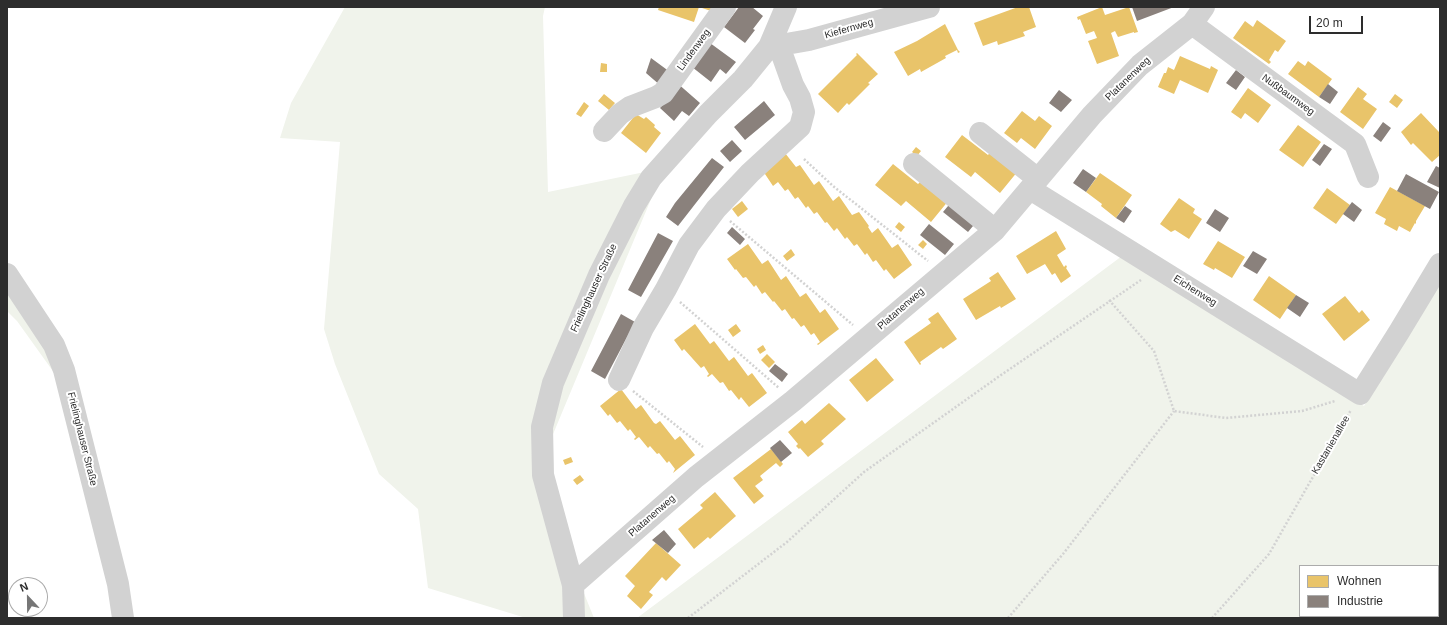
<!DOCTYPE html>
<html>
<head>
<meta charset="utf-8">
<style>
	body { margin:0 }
	#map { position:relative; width:1447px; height:625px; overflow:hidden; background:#fff; font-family:Helvetica,sans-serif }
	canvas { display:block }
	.frame { position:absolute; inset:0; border:8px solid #2d2d2d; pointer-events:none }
	.legend { position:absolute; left:1299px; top:565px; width:140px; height:52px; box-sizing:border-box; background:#fff; border:1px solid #ababab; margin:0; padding:5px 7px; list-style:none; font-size:12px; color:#2d2d2d }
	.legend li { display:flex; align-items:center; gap:8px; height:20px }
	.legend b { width:20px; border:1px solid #ababab }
	.north { position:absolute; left:8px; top:577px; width:40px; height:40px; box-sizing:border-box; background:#fff; border:1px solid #ababab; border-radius:50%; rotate:338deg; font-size:11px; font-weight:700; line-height:16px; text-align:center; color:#2d2d2d }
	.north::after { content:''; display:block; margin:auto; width:14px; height:18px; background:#767676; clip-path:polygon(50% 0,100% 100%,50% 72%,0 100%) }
	.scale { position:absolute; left:1309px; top:16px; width:54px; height:18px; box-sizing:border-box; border:2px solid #2d2d2d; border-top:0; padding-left:5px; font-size:12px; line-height:14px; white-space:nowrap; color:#2d2d2d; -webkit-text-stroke:3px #fff; paint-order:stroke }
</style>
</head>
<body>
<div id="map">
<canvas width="1447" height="625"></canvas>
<div class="frame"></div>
<ul class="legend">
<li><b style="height:11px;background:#e9c46a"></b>Wohnen</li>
<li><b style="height:11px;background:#8a817c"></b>Industrie</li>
</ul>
<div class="north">N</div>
<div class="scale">20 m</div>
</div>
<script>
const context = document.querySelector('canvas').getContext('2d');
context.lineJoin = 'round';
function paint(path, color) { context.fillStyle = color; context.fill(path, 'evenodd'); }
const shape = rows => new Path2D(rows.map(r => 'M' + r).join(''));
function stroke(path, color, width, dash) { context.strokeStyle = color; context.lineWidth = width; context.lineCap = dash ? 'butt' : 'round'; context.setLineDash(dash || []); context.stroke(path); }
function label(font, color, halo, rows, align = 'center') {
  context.font = font + ' Helvetica,sans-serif'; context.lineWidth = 4; context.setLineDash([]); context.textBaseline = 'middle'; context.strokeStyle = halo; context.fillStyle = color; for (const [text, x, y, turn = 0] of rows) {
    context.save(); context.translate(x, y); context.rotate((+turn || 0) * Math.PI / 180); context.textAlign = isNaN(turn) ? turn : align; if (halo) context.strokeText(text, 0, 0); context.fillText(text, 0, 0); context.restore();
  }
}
const green = shape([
	[345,7,545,7,543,16,548,192,664,168,536,475,594,618,526,618,428,588,418,509,379,474,335,364,324,329,340,142,280,138,291,103],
	[1126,253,1364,406,1440,278,1440,618,637,618],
	[1300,566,1438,566,1438,616,1300,616],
	[7,286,42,337,60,381,17,321,7,311]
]);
const homes = shape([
	[659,7,713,7,711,11,699,7,694,22,658,10],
	[1018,7,1029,7,1036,27,1023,32,1025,36,998,45,997,41,983,46,974,23],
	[1102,7,1105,15,1129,7,1138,32,1134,33,1134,32,1118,37,1115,31,1111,33,1119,56,1097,64,1088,41,1097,38,1094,31,1086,34,1080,19,1078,20,1077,17],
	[1257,20,1286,41,1278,52,1275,50,1269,60,1271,62,1269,64,1233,38,1245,21,1253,27],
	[945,24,958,50,957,50,958,50,960,52,958,53,957,50,945,56,946,58,921,72,920,69,908,76,894,52,917,41],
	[857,53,878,74,868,83,870,84,849,105,847,103,838,113,818,94,857,55,856,54],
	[1180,56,1210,69,1211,66,1218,70,1208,93,1180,80,1174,94,1158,87,1164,73,1166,73,1168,67,1174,70],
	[1298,61,1305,66,1308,61,1332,79,1319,97,1288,74],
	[601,63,607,64,607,72,600,72],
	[1358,87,1367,94,1363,99,1377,109,1363,129,1340,112],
	[1248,88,1271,105,1258,123,1245,113,1241,119,1231,112],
	[604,94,615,103,609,110,598,101],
	[1395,94,1403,100,1397,108,1389,102],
	[584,102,589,106,581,117,576,114],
	[1022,111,1035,121,1039,116,1052,126,1035,149,1021,138,1017,143,1004,133],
	[1421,113,1439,132,1440,130,1440,155,1432,162,1413,143,1411,145,1401,132],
	[636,114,644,119,646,117,655,125,654,127,661,133,646,153,621,133],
	[1298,125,1321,142,1303,167,1279,150],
	[962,135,988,155,992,150,1018,171,1000,193,975,172,971,177,945,157],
	[916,147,921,151,917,156,912,152],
	[785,153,796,167,800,165,814,185,819,181,833,201,839,196,852,215,859,212,869,226,868,227,872,233,878,228,892,248,898,244,912,265,894,279,886,269,884,271,876,260,873,262,867,253,865,255,857,244,854,246,847,237,845,239,837,228,834,231,827,222,825,223,817,212,814,214,808,206,806,208,798,197,795,199,788,189,785,191,778,182,773,186,763,171],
	[893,164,918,184,923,179,949,200,931,222,906,201,901,206,875,185],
	[1100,173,1132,195,1116,218,1101,206,1102,204,1086,192],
	[1390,187,1425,206,1416,221,1416,224,1415,223,1410,232,1399,226,1397,231,1384,224,1386,219,1375,213],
	[1327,188,1350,205,1336,224,1313,208],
	[1179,198,1195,209,1193,213,1202,219,1189,239,1175,230,1171,232,1160,224],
	[742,201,748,209,738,217,732,209],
	[899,222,905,227,901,232,895,227],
	[1056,231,1066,249,1057,255,1064,267,1066,265,1067,267,1066,268,1071,276,1061,283,1055,273,1052,275,1045,264,1027,274,1016,256],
	[923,240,927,244,923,249,918,245],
	[1218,241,1245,257,1232,278,1215,268,1214,270,1203,264],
	[748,244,762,264,768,260,781,280,786,276,800,297,806,293,820,313,825,309,839,329,818,345,817,344,820,342,814,333,811,335,804,325,801,327,794,318,792,319,785,309,782,311,774,301,773,302,765,292,762,294,756,285,754,287,746,277,743,278,736,269,735,270,727,259],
	[791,249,795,255,787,261,783,256],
	[998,272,1016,299,1001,308,1000,306,976,320,963,299,991,281,989,278],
	[1269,276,1296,295,1280,319,1253,300],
	[1345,296,1359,313,1362,310,1370,320,1344,341,1322,314],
	[938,312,957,339,943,349,941,347,920,362,921,364,920,365,904,342,931,323,928,319],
	[695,324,710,344,714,341,729,361,734,357,748,376,752,373,767,393,749,407,741,397,739,400,731,390,729,391,723,382,720,383,712,374,708,377,707,376,709,374,704,366,701,368,684,349,682,351,674,340],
	[736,324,741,331,733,337,728,330],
	[763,345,766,350,760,354,757,349],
	[767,354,775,362,769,368,761,360],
	[876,358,894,380,867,402,849,380],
	[621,389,636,409,641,405,654,423,656,424,660,421,675,440,680,436,695,455,673,473,675,469,669,461,667,463,659,453,657,454,650,446,648,448,639,437,635,440,634,439,636,437,630,429,628,431,620,421,617,423,610,414,608,416,600,406],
	[829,403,846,419,821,441,824,444,808,457,800,448,799,449,796,446,798,444,788,432,802,420,805,424],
	[771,449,783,464,780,467,776,463,760,476,763,480,755,486,764,496,754,504,733,478],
	[571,457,573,462,565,465,563,460],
	[580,475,584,480,577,485,573,480],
	[715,492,736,516,710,539,708,537,694,549,678,529,703,508,700,505],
	[656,543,681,565,666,581,662,577,649,592,653,595,641,609,627,596,635,586,625,576]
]);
const industry = shape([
	[739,7,752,7,763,16,753,29,755,30,745,43,724,27],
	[1132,7,1174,7,1137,21],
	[710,43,736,62,726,74,720,69,711,82,692,67],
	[651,58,670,72,661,86,646,73],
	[1236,70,1245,77,1236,90,1226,83],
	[676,82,700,103,689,116,682,111,674,121,660,108,668,99],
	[1328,84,1338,92,1330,104,1319,97],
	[1059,90,1072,100,1061,112,1049,103],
	[764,101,775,115,745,140,734,127],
	[1383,122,1391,128,1381,142,1373,136],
	[732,140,742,151,730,162,720,151],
	[1324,144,1332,149,1320,166,1312,160],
	[712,158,724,167,678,226,666,217,675,203],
	[1436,166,1440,168,1440,188,1427,182],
	[1083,169,1096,178,1086,192,1073,183],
	[1406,174,1439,192,1430,209,1397,191],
	[953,200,978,220,968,232,943,212],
	[1352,202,1362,210,1354,222,1343,214],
	[1125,206,1132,211,1124,223,1116,218],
	[1215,209,1229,218,1220,232,1206,223],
	[929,224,954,244,945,255,920,235],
	[732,227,745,239,740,245,727,233],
	[658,233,673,241,641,297,628,290],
	[1253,251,1267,259,1257,274,1243,266],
	[1296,295,1309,303,1300,317,1287,308],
	[621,314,635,322,605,379,591,371],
	[775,364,788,374,782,382,769,371],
	[780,440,792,453,781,462,770,448],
	[664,530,676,544,668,553,652,540]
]);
const path = shape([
	[804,159,833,186,928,261],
	[730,221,853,325],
	[1109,300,1154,351,1174,411,1226,418,1302,411,1335,401],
	[680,302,779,388],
	[633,391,703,447],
	[688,618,787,542,864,472,1001,375,1141,280],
	[1008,618,1063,554,1174,411],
	[1212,618,1269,554,1351,410]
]);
const minor = shape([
	[1192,24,1355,144,1368,177],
	[769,47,809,40,929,7],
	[604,131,620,114,630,107,656,97,663,93,725,7],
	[980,133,1038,179],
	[914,164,995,230],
	[1030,189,1360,394,1399,332,1440,264],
	[7,274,54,345,64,370,118,584,123,618],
	[619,380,643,328,666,289,689,245,716,209,750,173,800,127,804,112,800,98,793,85,779,46],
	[573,585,696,477,793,401,995,230,1092,115,1140,65,1192,24,1204,7],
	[574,618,573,585,543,475,542,427,553,383,599,275,634,206,651,178,708,114,743,79,769,47,786,7]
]);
const streetNames = [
	["Kiefernweg",849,29,-16],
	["Lindenweg",694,50,-54],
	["Platanenweg",1128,79,-44],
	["Nußbaumweg",1288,95,36],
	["Frielinghauser Straße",594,288,-65],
	["Eichenweg",1195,291,32],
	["Platanenweg",901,309,-41],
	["Frielinghauser Straße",82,439,76],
	["Kastanienallee",1331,445,-60],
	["Platanenweg",652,516,-41]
];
paint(green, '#f0f3eb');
paint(homes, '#e9c46a');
paint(industry, '#8a817c');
stroke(path, '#d2d2d2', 2.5, [2, 2]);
stroke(minor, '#d2d2d2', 22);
label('10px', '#2d2d2d', '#fff', streetNames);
</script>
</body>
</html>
